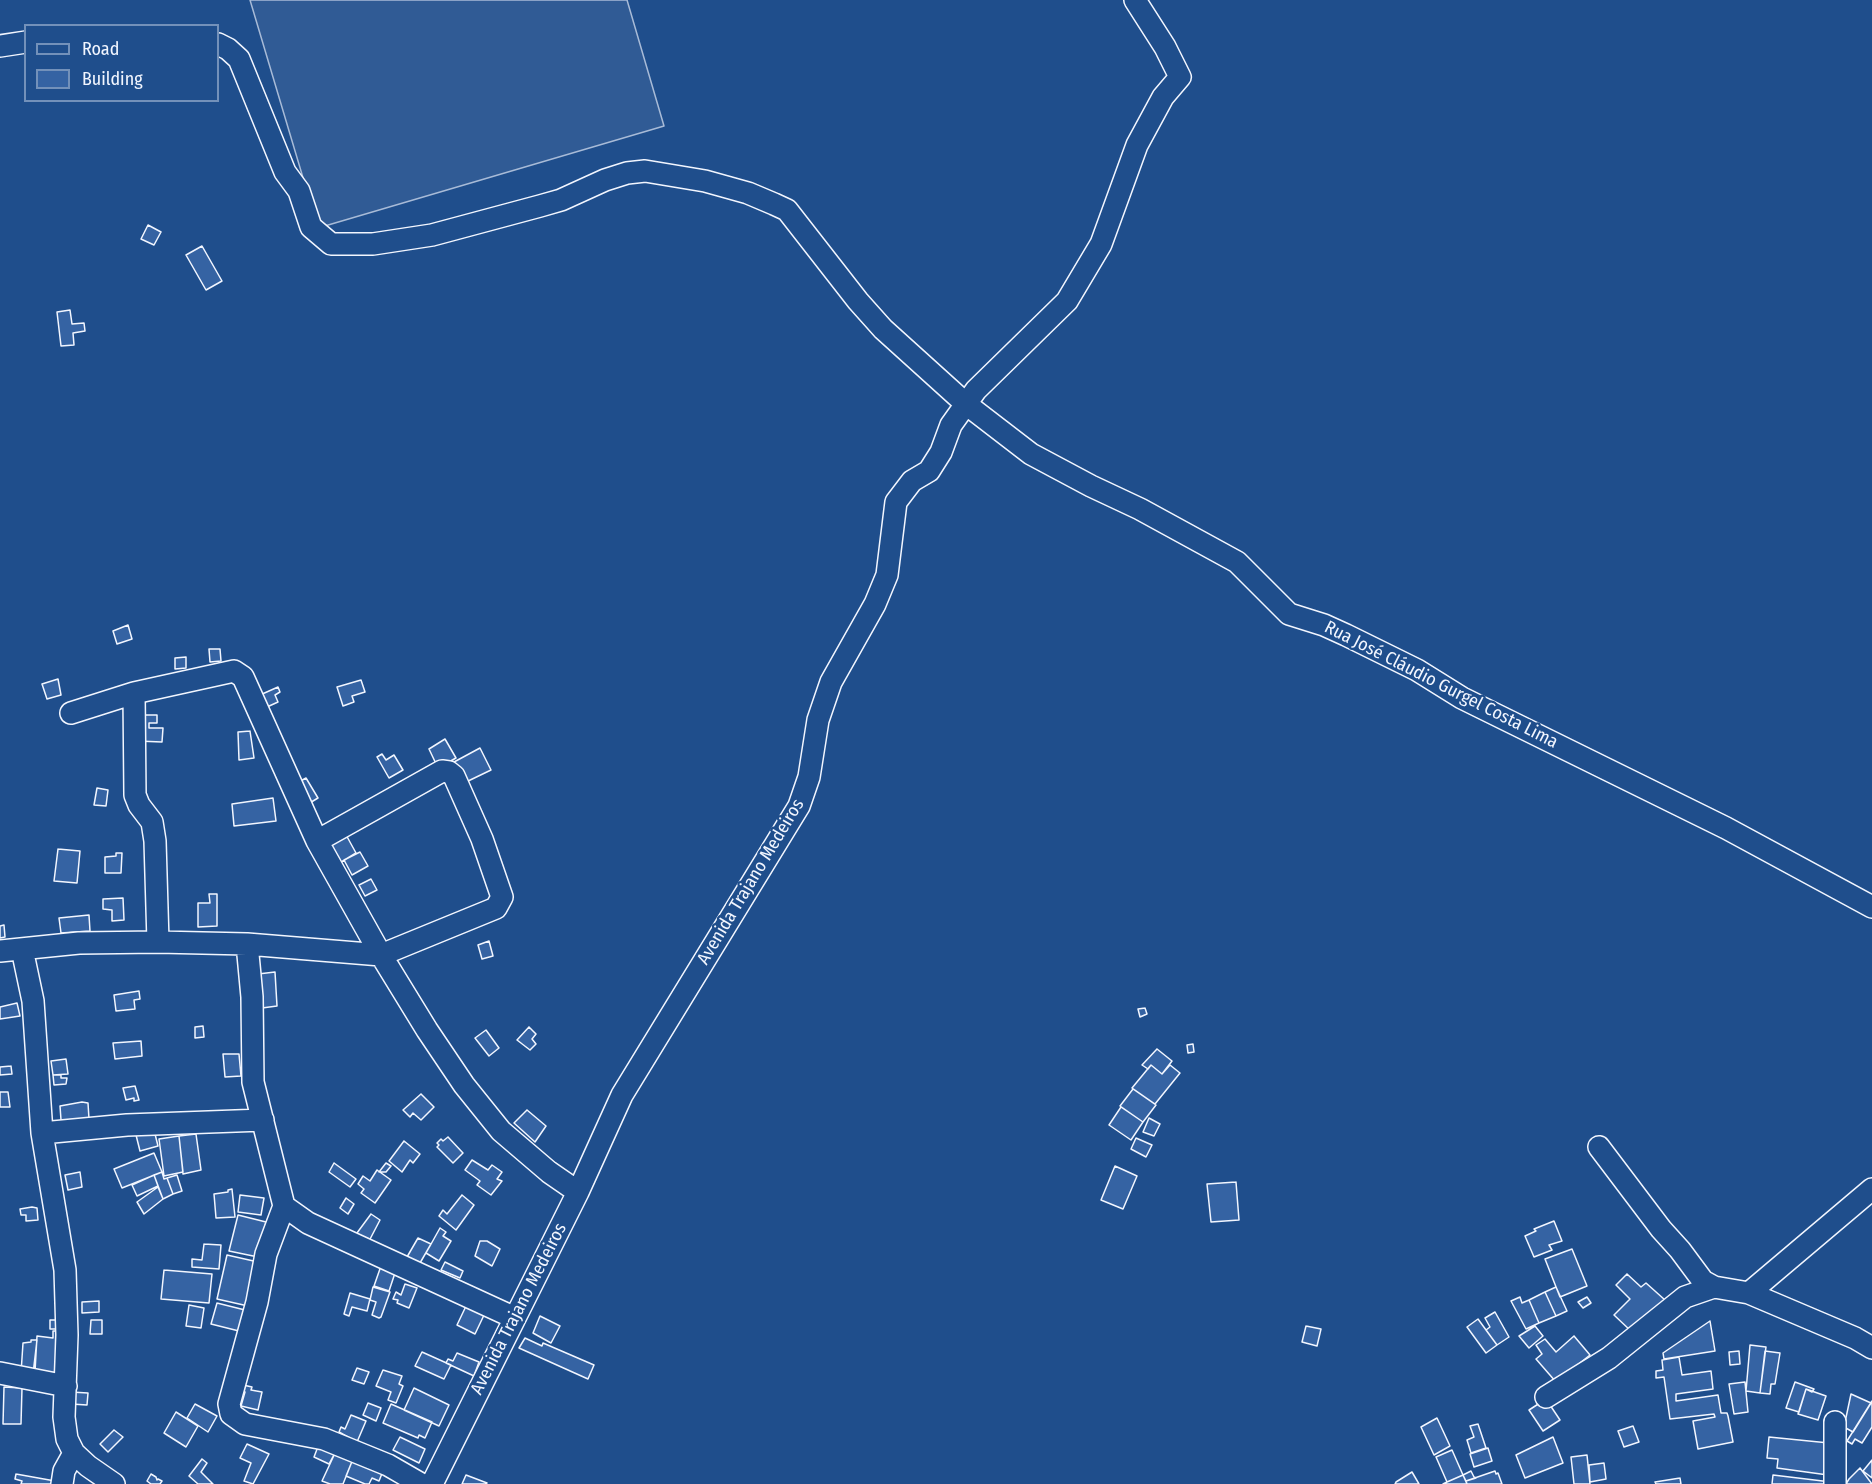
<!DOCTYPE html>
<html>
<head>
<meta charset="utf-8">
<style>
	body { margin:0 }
	#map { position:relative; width:1872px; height:1484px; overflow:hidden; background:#1f4e8c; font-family:"Fira Sans Condensed",sans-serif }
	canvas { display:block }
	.legend { position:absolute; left:24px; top:24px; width:195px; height:78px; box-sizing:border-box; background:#1f4e8c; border:2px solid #7391ba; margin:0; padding:8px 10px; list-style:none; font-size:18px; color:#f2f6ff }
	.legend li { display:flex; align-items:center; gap:12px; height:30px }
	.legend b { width:30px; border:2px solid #7391ba }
</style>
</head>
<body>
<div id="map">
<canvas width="1872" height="1484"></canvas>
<ul class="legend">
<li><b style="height:8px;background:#1f4e8c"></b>Road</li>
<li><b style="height:16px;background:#3563a3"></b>Building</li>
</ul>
</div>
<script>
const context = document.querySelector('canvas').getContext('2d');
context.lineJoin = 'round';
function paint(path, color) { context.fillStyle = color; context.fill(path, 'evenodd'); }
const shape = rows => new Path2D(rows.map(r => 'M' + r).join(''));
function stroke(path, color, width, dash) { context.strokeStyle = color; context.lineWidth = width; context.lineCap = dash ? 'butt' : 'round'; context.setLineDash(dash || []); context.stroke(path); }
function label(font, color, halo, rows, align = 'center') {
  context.font = font + ' "Fira Sans Condensed",sans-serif'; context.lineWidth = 4.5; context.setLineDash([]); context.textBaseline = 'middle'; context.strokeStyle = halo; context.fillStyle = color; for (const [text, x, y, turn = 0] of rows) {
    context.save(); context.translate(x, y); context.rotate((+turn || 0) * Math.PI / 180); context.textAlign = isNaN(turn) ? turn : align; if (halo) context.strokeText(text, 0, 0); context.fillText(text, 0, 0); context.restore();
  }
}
const built = shape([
	[250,0,627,0,664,126,318,228,250,0]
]);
const building = shape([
	[148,225,161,232,154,245,141,239,148,225],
	[202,246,222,281,206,290,186,255,202,246],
	[70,310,72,324,84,323,85,331,73,333,74,345,61,346,57,312,70,310],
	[128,625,132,639,117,644,113,631,128,625],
	[209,649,220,649,221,661,210,662,209,649],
	[186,657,186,668,175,669,175,658,186,657],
	[58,679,61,695,47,699,42,684,58,679],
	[361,680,365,692,352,696,354,702,343,706,337,687,361,680],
	[278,687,280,692,275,695,278,702,267,707,260,695,278,687],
	[136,715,157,715,157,723,149,723,149,728,163,728,162,742,137,741,136,715],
	[250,731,254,758,239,760,238,732,250,731],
	[445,739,456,758,438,768,429,749,445,739],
	[480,748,491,770,464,783,454,762,480,748],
	[382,754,386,760,394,755,403,770,389,778,377,757,382,754],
	[306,778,318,798,308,804,297,783,306,778],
	[97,788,108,790,106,806,94,805,97,788],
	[273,798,276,821,234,826,232,804,273,798],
	[345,833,356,853,338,864,326,844,345,833],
	[58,849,80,851,77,883,54,881,58,849],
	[360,852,368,866,352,875,344,860,360,852],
	[116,853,122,853,121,873,105,873,105,857,116,856,116,853],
	[371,879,377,890,365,896,359,885,371,879],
	[209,894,217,894,217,926,198,927,198,903,210,903,209,894],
	[123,898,124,920,112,921,112,910,103,909,103,899,123,898],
	[89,915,90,931,61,933,59,918,89,915],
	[4,925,5,937,0,938,0,926,4,925],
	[489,941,493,956,482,959,478,945,489,941],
	[275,972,277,1006,262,1008,258,974,275,972],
	[139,991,140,999,134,1000,135,1009,116,1011,114,995,139,991],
	[17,1003,20,1016,0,1019,0,1007,17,1003],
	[1145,1008,1147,1014,1140,1017,1138,1009,1145,1008],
	[203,1026,204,1037,195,1038,195,1027,203,1026],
	[529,1027,536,1034,532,1039,536,1044,530,1050,517,1040,529,1027],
	[486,1030,499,1048,489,1056,475,1038,486,1030],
	[141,1041,142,1056,115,1059,113,1043,141,1041],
	[1193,1044,1194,1052,1188,1053,1187,1045,1193,1044],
	[1157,1049,1172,1061,1162,1074,1151,1065,1148,1069,1142,1065,1157,1049],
	[223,1054,239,1054,241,1076,225,1077,223,1054],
	[66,1059,68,1074,53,1075,51,1061,66,1059],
	[1151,1065,1162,1074,1170,1065,1180,1073,1155,1104,1132,1088,1151,1065],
	[11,1066,12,1074,0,1075,0,1067,11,1066],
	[53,1075,61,1075,61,1078,67,1078,66,1084,54,1085,53,1075],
	[135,1086,139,1100,134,1101,134,1098,126,1100,123,1088,135,1086],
	[1133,1089,1156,1105,1143,1122,1120,1106,1133,1089],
	[0,1092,8,1092,10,1107,0,1107,0,1092],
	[421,1094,434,1107,421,1120,413,1113,410,1117,403,1110,421,1094],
	[82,1102,88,1103,89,1119,61,1120,60,1106,82,1102],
	[1121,1107,1143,1122,1131,1140,1109,1125,1121,1107],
	[527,1110,546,1126,535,1142,514,1123,527,1110],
	[1149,1118,1160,1124,1154,1136,1143,1132,1149,1118],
	[154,1130,158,1146,140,1151,136,1135,154,1130],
	[196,1134,201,1170,183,1174,179,1136,196,1134],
	[179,1136,183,1172,164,1176,159,1139,179,1136],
	[448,1137,463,1153,453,1163,437,1147,439,1145,437,1143,441,1139,443,1141,448,1137],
	[1136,1138,1152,1145,1146,1157,1131,1149,1136,1138],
	[404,1141,420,1154,413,1163,410,1160,402,1172,389,1161,404,1141],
	[154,1153,162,1172,122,1188,114,1169,154,1153],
	[472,1160,488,1170,492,1165,502,1172,497,1179,502,1181,491,1195,477,1185,480,1181,465,1170,472,1160],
	[334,1163,356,1179,350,1187,329,1172,334,1163],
	[386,1163,391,1166,386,1172,379,1172,386,1163],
	[1115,1166,1137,1176,1123,1209,1101,1200,1115,1166],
	[377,1170,391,1180,375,1203,361,1193,364,1189,358,1184,363,1176,370,1181,377,1170],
	[80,1172,82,1187,68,1190,65,1175,80,1172],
	[162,1172,164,1179,167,1178,173,1194,163,1199,154,1175,162,1172],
	[154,1175,158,1186,137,1196,132,1185,154,1175],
	[177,1175,182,1191,173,1194,167,1178,177,1175],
	[1236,1182,1239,1220,1211,1222,1207,1184,1236,1182],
	[158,1187,163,1199,144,1214,137,1202,158,1187],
	[232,1189,235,1217,216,1218,214,1194,228,1192,228,1190,232,1189],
	[240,1195,264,1198,261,1215,238,1212,240,1195],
	[462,1195,474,1205,456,1230,439,1216,443,1210,447,1214,462,1195],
	[346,1198,354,1204,348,1214,340,1208,346,1198],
	[32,1207,37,1208,38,1220,26,1221,26,1215,21,1215,20,1209,32,1207],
	[371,1214,380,1220,368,1243,354,1237,371,1214],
	[238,1215,266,1222,258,1257,229,1251,238,1215],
	[1554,1221,1562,1241,1549,1245,1552,1250,1534,1257,1525,1236,1536,1231,1534,1229,1554,1221],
	[440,1228,446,1232,443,1236,451,1241,439,1261,426,1253,440,1228],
	[418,1238,431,1244,420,1263,407,1257,418,1238],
	[480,1241,487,1241,500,1249,492,1266,475,1256,480,1241],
	[204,1244,221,1245,219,1269,192,1267,192,1259,202,1260,204,1244],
	[1572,1249,1587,1286,1560,1297,1545,1259,1572,1249],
	[227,1255,258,1262,248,1306,217,1299,227,1255],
	[445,1262,463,1271,460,1278,441,1270,445,1262],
	[382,1263,396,1270,389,1291,374,1286,382,1263],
	[164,1270,212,1274,209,1303,161,1299,164,1270],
	[1627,1274,1641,1287,1646,1283,1665,1300,1632,1332,1614,1315,1630,1299,1616,1285,1627,1274],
	[405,1284,417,1288,409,1308,397,1303,398,1300,393,1299,396,1292,401,1295,405,1284],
	[373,1287,390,1292,381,1317,379,1318,372,1315,376,1302,370,1300,373,1287],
	[1556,1287,1567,1311,1556,1316,1545,1292,1556,1287],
	[1545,1292,1556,1316,1539,1323,1529,1300,1545,1292],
	[350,1293,370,1299,367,1311,352,1307,349,1316,344,1314,350,1293],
	[1520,1297,1522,1303,1529,1300,1539,1323,1526,1329,1511,1301,1520,1297],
	[1587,1297,1591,1303,1583,1308,1578,1302,1587,1297],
	[99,1301,99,1312,82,1313,82,1302,99,1301],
	[217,1303,245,1310,239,1331,211,1324,217,1303],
	[467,1304,485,1313,475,1334,457,1325,467,1304],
	[189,1305,204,1308,201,1328,186,1326,189,1305],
	[1495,1312,1509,1337,1497,1345,1486,1330,1490,1327,1485,1318,1495,1312],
	[540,1316,560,1326,551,1343,533,1333,540,1316],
	[1478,1319,1497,1345,1486,1353,1467,1327,1478,1319],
	[50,1320,59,1320,60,1329,50,1329,50,1320],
	[91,1320,102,1320,102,1334,90,1334,91,1320],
	[1710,1321,1715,1351,1664,1359,1663,1353,1710,1321],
	[1306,1326,1321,1329,1317,1346,1302,1342,1306,1326],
	[1535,1326,1543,1336,1529,1348,1519,1336,1535,1326],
	[53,1331,60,1331,56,1376,35,1372,37,1336,53,1338,53,1331],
	[1574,1336,1590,1355,1556,1382,1536,1359,1542,1354,1536,1345,1545,1339,1556,1352,1574,1336],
	[525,1338,542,1346,543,1343,594,1365,588,1379,519,1348,525,1338],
	[31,1340,37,1340,33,1374,21,1373,23,1343,31,1342,31,1340],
	[1750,1345,1766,1347,1760,1393,1746,1391,1750,1345],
	[1739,1351,1740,1364,1730,1365,1729,1352,1739,1351],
	[1765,1351,1780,1353,1775,1384,1771,1384,1770,1394,1760,1393,1765,1351],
	[422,1352,451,1365,444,1379,415,1366,422,1352],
	[457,1353,479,1362,474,1376,446,1363,448,1359,453,1361,457,1353],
	[1679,1357,1682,1375,1711,1371,1713,1389,1676,1394,1676,1401,1718,1395,1721,1413,1727,1413,1728,1416,1733,1442,1698,1449,1693,1421,1715,1417,1714,1414,1670,1419,1664,1377,1656,1378,1656,1371,1663,1370,1662,1360,1679,1357],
	[357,1368,369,1372,364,1384,352,1380,357,1368],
	[383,1370,402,1376,399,1384,403,1386,396,1403,388,1400,391,1392,376,1386,383,1370],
	[1745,1382,1748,1412,1734,1414,1729,1384,1745,1382],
	[1795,1382,1814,1389,1812,1392,1806,1389,1799,1412,1786,1408,1795,1382],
	[243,1385,252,1387,251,1390,262,1392,258,1410,241,1406,245,1392,241,1391,243,1385],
	[4,1387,22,1388,21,1424,3,1424,4,1387],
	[414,1388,449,1405,439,1426,404,1410,414,1388],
	[1806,1389,1826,1396,1818,1420,1798,1414,1806,1389],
	[71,1392,88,1393,87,1405,71,1404,71,1392],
	[1851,1394,1871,1403,1853,1432,1844,1427,1851,1394],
	[1546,1399,1560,1420,1543,1431,1529,1410,1546,1399],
	[1872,1401,1872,1427,1862,1443,1855,1439,1852,1444,1847,1441,1872,1401],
	[368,1403,381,1408,376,1421,363,1415,368,1403],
	[195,1404,217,1416,208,1432,187,1418,195,1404],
	[391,1404,432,1422,425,1438,419,1435,418,1438,383,1423,391,1404],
	[176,1412,198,1426,186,1447,164,1433,176,1412],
	[351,1415,366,1421,357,1442,339,1432,341,1427,345,1429,351,1415],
	[1437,1418,1450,1446,1434,1455,1421,1427,1437,1418],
	[1478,1424,1486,1448,1471,1453,1467,1440,1474,1437,1470,1426,1478,1424],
	[1633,1426,1639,1442,1624,1447,1618,1431,1633,1426],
	[114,1430,123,1437,108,1452,100,1444,114,1430],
	[400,1437,425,1449,419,1463,393,1450,400,1437],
	[1553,1437,1563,1463,1525,1478,1516,1455,1553,1437],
	[1769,1437,1829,1443,1828,1475,1777,1468,1778,1459,1767,1458,1769,1437],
	[247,1444,269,1454,253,1484,244,1481,251,1463,240,1458,247,1444],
	[319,1444,336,1451,329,1464,314,1457,319,1444],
	[1488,1448,1492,1461,1474,1467,1470,1454,1488,1448],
	[1452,1450,1463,1475,1447,1482,1436,1457,1452,1450],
	[336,1451,353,1459,343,1484,330,1484,322,1481,336,1451],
	[1587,1455,1590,1484,1574,1484,1571,1457,1587,1455],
	[202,1459,207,1463,201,1472,213,1484,198,1484,189,1476,202,1459],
	[353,1459,383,1471,379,1481,372,1478,369,1484,365,1484,346,1476,353,1459],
	[1872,1460,1872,1478,1863,1471,1872,1460],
	[1604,1463,1606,1479,1590,1482,1589,1465,1604,1463],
	[1860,1468,1872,1484,1846,1484,1849,1479,1860,1468],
	[1471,1471,1474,1477,1476,1478,1466,1481,1463,1475,1471,1471],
	[1495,1471,1496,1474,1498,1473,1502,1484,1467,1484,1466,1481,1495,1471],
	[1412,1472,1419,1484,1395,1484,1396,1482,1412,1472],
	[16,1474,55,1481,55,1484,21,1484,22,1481,15,1479,16,1474],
	[151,1474,156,1477,157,1480,158,1479,162,1481,160,1484,151,1484,147,1481,151,1474],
	[466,1475,487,1483,486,1484,462,1484,466,1475],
	[1463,1475,1467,1484,1443,1484,1447,1482,1463,1475],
	[1773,1475,1831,1482,1831,1484,1772,1484,1773,1475],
	[1680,1478,1681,1484,1656,1484,1655,1482,1680,1478]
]);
const minor = shape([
	[218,44,228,49,239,59,285,172,299,191,311,227,331,244,373,244,432,235,540,206,561,200,605,180,627,173,645,171,705,181,748,193,774,204,787,210,858,301,883,329,966,404,1031,454,1091,486,1140,509,1237,562,1289,614,1324,625,1346,635,1417,670,1462,698,1726,828,1872,907],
	[0,46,26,42],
	[71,713,134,693],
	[158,942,155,841,152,822,139,805,135,795,134,693,234,671,243,677,317,841,381,955,427,1030,464,1085,501,1131,549,1172,578,1192],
	[247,944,252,997,253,1082,284,1206,308,1223,515,1318],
	[22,949,33,1001,42,1133,65,1270,67,1335,64,1417,67,1439,74,1453,88,1466,114,1484],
	[0,951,79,943,158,942,247,944,381,955,496,908,502,897,482,839,454,776,449,772,442,771,317,841],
	[42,1133,127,1125,263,1120],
	[1599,1147,1661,1229,1680,1250,1703,1281,1714,1287,1749,1293,1855,1338,1872,1348],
	[284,1206,266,1254,257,1302,229,1404,231,1414,245,1424,324,1439,388,1465,421,1484],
	[1749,1293,1872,1189],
	[0,1373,66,1386],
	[1546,1397,1609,1358,1685,1297,1714,1287],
	[1835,1422,1835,1484],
	[62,1484,64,1471,74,1453],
	[432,1484,578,1192,622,1095,799,806,809,777,818,720,831,682,875,604,887,575,896,502,912,481,929,471,941,452,951,425,976,390,1067,301,1101,244,1137,145,1163,97,1180,77,1165,47,1135,0]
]);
const streetNames = [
	["Rua José Cláudio Gurgel Costa Lima",1441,685,27],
	["Avenida Trajano Medeiros",751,882,-59],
	["Avenida Trajano Medeiros",519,1309,-63]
];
paint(built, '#305b95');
stroke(built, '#a8bbd7', 1.5);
paint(building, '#3563a3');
stroke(building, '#f2f6ff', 1.5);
stroke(minor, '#f2f6ff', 24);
stroke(minor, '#1f4e8c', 21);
label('18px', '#f2f6ff', '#1f4e8c', streetNames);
</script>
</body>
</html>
